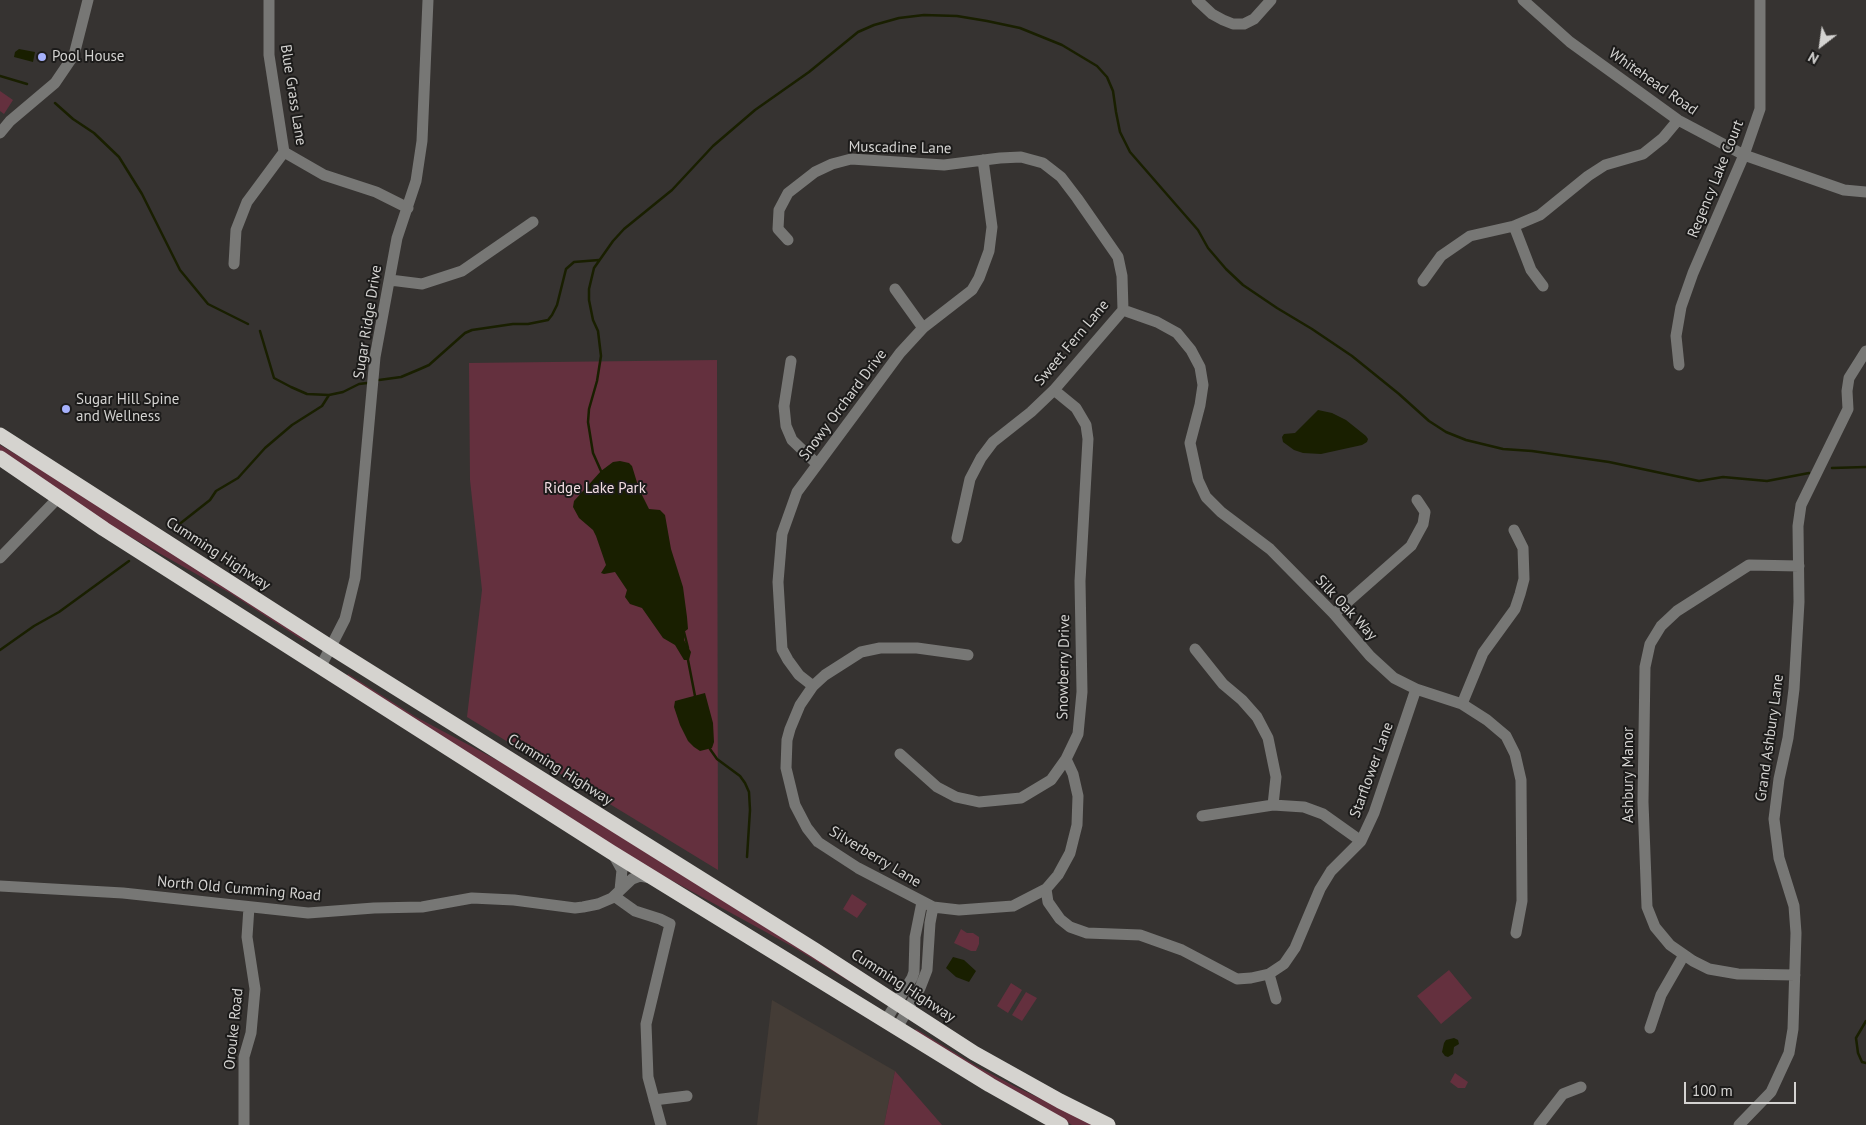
<!DOCTYPE html>
<html>
<head>
<meta charset="utf-8">
<style>
	body { margin:0 }
	#map { position:relative; width:1866px; height:1125px; overflow:hidden; background:#363331; font-family:"PT Sans",sans-serif }
	canvas { display:block }
	.north { position:absolute; left:1796px; top:20px; width:50px; height:50px; -webkit-text-stroke:4px #1c1b1a; paint-order:stroke; rotate:210deg; font-size:14px; font-weight:700; line-height:20px; text-align:center; color:#d4d3d1 }
	.north::after { content:''; display:block; margin:auto; width:18px; height:22px; background:#d4d3d1; clip-path:polygon(50% 0,100% 100%,50% 72%,0 100%) }
	.scale { position:absolute; left:1684px; top:1082px; width:112px; height:22px; box-sizing:border-box; border:2px solid #d4d3d1; border-top:0; padding-left:6px; font-size:15px; line-height:18px; white-space:nowrap; color:#d4d3d1; -webkit-text-stroke:4px #1c1b1a; paint-order:stroke }
</style>
</head>
<body>
<div id="map">
<canvas width="1866" height="1125"></canvas>
<div class="north">N</div>
<div class="scale">100 m</div>
</div>
<script>
const context = document.querySelector('canvas').getContext('2d');
context.lineJoin = 'round';
function paint(path, color) { context.fillStyle = color; context.fill(path, 'evenodd'); }
const shape = rows => new Path2D(rows.map(r => 'M' + r).join(''));
function stroke(path, color, width, dash) { context.strokeStyle = color; context.lineWidth = width; context.lineCap = dash ? 'butt' : 'round'; context.setLineDash(dash || []); context.stroke(path); }
function label(font, color, halo, rows, align = 'center') {
  context.font = font + ' "PT Sans",sans-serif'; context.lineWidth = 4; context.setLineDash([]); context.textBaseline = 'middle'; context.strokeStyle = halo; context.fillStyle = color; for (const [text, x, y, turn = 0] of rows) {
    context.save(); context.translate(x, y); context.rotate((+turn || 0) * Math.PI / 180); context.textAlign = isNaN(turn) ? turn : align; if (halo) context.strokeText(text, 0, 0); context.fillText(text, 0, 0); context.restore();
  }
}
const built = shape([
	[772,1000,895,1071,884,1125,757,1125]
]);
const green = shape([
	[0,91,13,100,4,114,0,111],
	[717,360,718,870,467,717,482,590,470,480,469,363],
	[0,445,102,505,306,638,304,641,230,593,95,517,0,453],
	[348,674,416,717,531,778,605,822,875,997,795,948,649,868,346,679],
	[852,894,867,904,857,918,843,909],
	[961,929,967,933,973,933,979,937,979,944,976,951,971,951,954,943],
	[1449,970,1472,998,1441,1024,1417,996],
	[1011,983,1022,990,1008,1013,997,1006],
	[1026,992,1037,998,1022,1021,1012,1015],
	[916,1029,978,1067,1014,1086,1096,1125,1072,1125,914,1032],
	[895,1071,942,1125,884,1125],
	[1455,1073,1468,1082,1465,1088,1458,1088,1450,1082]
]);
const water = shape([
	[19,49,35,52,33,62,14,57,15,52],
	[1318,410,1332,413,1346,420,1366,436,1368,439,1367,442,1362,445,1321,454,1303,453,1294,450,1283,442,1282,437,1284,434,1295,433],
	[620,461,629,463,632,466,639,489,649,509,660,510,665,515,671,549,683,587,687,617,688,629,684,632,684,640,691,652,689,660,684,660,675,645,663,638,642,608,630,604,625,597,627,590,615,572,604,574,601,573,606,565,596,536,593,530,579,518,573,507,574,501,601,471,613,462],
	[705,693,713,723,714,742,712,748,700,751,694,747,688,741,680,725,674,707,675,701],
	[953,957,964,960,976,971,969,982,956,977,946,968],
	[1454,1038,1458,1040,1459,1044,1454,1047,1453,1054,1448,1057,1445,1056,1442,1052,1444,1043,1446,1040]
]);
const stream = shape([
	[0,76,27,84],
	[55,103,73,119,94,133,119,157,142,194,180,270,208,304,248,324],
	[260,331,274,378,291,387,307,394,329,395,343,392,359,384,367,383],
	[379,380,401,377,420,369,429,365,465,333,472,330,513,324,528,324,548,320,552,315,557,305,566,269,574,262,599,260],
	[1832,468,1866,467],
	[601,471,593,453,588,422,589,409,597,381,601,356,598,331,593,320,589,300,589,289,594,268,613,241,624,229,672,190,713,146,755,110,809,72,858,32,874,25,899,18,924,15,957,16,987,21,1020,28,1062,45,1097,66,1107,77,1113,91,1116,112,1120,132,1130,152,1198,230,1208,248,1226,269,1243,285,1277,308,1312,329,1352,356,1399,394,1429,421,1446,432,1466,440,1503,449,1532,451,1609,462,1699,481,1723,477,1767,481,1809,473],
	[177,526,210,500,216,491,238,478,265,448,292,425,322,406,329,395],
	[684,632,688,648],
	[0,650,34,626,59,612,129,561],
	[688,660,695,696],
	[710,749,717,759,740,776,745,783,749,792,750,810,747,857],
	[1866,1021,1856,1038,1858,1053,1862,1062,1866,1063]
]);
const minor = shape([
	[269,0,269,55,284,152],
	[1197,0,1212,14,1223,20,1233,24,1244,24,1254,19,1271,0],
	[1523,0,1570,42,1678,120,1744,155,1844,190,1866,192],
	[0,133,10,121,55,83,74,55,88,0],
	[284,152,324,175,376,192,408,208],
	[1514,226,1531,270,1543,286],
	[788,240,778,229,779,210,788,193,815,172,832,164,851,159,944,165,1000,158,1021,157,1043,163,1061,177,1077,198,1118,257,1122,276,1123,310,1054,390,1031,412,993,442,981,458,970,479,957,538],
	[234,264,236,230,247,202,284,152],
	[390,280,422,284,462,271,533,222],
	[1423,281,1441,256,1470,236,1514,226,1540,215,1588,176,1605,165,1643,154,1663,138,1678,120],
	[895,289,923,328],
	[1123,310,1157,322,1177,333,1191,350,1200,367,1203,385,1200,405,1190,443,1198,480,1206,497,1221,512,1270,549,1334,614,1370,656,1394,678,1416,689,1462,704,1487,720,1506,736,1515,754,1521,780,1522,901,1516,933],
	[791,361,784,406,786,426,792,440,817,464],
	[1679,365,1676,336,1681,307,1693,273,1744,155,1760,109,1760,0],
	[0,558,59,497],
	[1334,614,1411,546,1423,524,1425,512,1417,500],
	[1195,649,1223,684,1242,700,1257,717,1268,738,1276,777,1273,805],
	[968,655,917,648,880,648,861,652,825,675,813,686,800,705,790,729,787,740,786,768,795,805,807,828,818,842,858,868,933,907,959,910,1013,906,1046,889,1058,875,1070,853,1077,825,1078,796,1073,774,1066,759],
	[320,668,345,619,355,578,375,357,397,238,416,181,422,141,428,0],
	[813,686,799,675,788,660,782,649,778,582,782,534,797,492,900,353,923,328,972,290,979,278,989,251,992,227,983,160],
	[1462,704,1483,653,1515,609,1520,594,1524,579,1523,548,1514,530],
	[900,754,937,787,956,797,979,802,1021,798,1051,780,1066,759,1078,734,1082,692,1080,581,1088,439,1086,425,1076,408,1054,390],
	[1202,816,1273,805,1304,807,1323,814,1361,841],
	[613,854,622,870,620,890],
	[0,886,123,893,308,913,374,908,422,907,472,898,514,900,575,908,583,907,598,904,612,898,632,879,640,876,651,878],
	[1046,889,1048,902,1060,919,1070,927,1087,933,1140,935,1182,950,1237,979,1251,978,1269,974,1284,964,1295,948,1320,889,1331,871,1361,841,1374,813,1416,689],
	[614,896,635,911,660,919,670,924,646,1024,648,1077,661,1125],
	[1269,974,1276,999],
	[1795,975,1738,974,1709,969,1693,961,1670,945,1655,927,1647,907,1643,802,1645,667,1650,644,1661,626,1677,611,1749,565,1799,566],
	[886,1020,912,978,914,972,915,937,922,902],
	[897,1028,920,988,927,970,930,923,933,907],
	[1650,1028,1661,995,1684,955],
	[654,1100,687,1096],
	[244,1125,244,1057,251,1033,255,989,247,937,249,907],
	[1539,1125,1563,1094,1581,1087],
	[1739,1125,1771,1092,1789,1053,1793,1029,1796,933,1794,906,1779,858,1774,819,1779,779,1788,738,1794,689,1799,602,1798,526,1801,505,1848,409,1847,391,1849,378,1866,351]
]);
const highway = shape([
	[0,435,332,648,815,950,974,1053,1060,1101,1108,1125],
	[0,458,104,529,611,852,990,1085,1061,1125]
]);
const markers = [
	[42,57,5,"#a6b1fc"],
	[66,409,5,"#a6b1fc"]
];
const poiNames = [
	["Pool House",52,57],
	["Sugar Hill Spine",76,400],
	["and Wellness",76,417]
];
const streetNames = [
	["Whitehead Road",1653,82,35],
	["Blue Grass Lane",293,95,81],
	["Muscadine Lane",900,148,1],
	["Regency Lake Court",1716,179,-68],
	["Sugar Ridge Drive",368,322,-81],
	["Sweet Fern Lane",1072,343,-50],
	["Snowy Orchard Drive",843,405,-53],
	["Cumming Highway",218,554,33],
	["Silk Oak Way",1346,608,47],
	["Snowberry Drive",1064,667,-89],
	["Grand Ashbury Lane",1770,738,-82],
	["Cumming Highway",560,770,32],
	["Starflower Lane",1372,770,-70],
	["Ashbury Manor",1629,775,-90],
	["Silverberry Lane",875,857,31],
	["North Old Cumming Road",239,889,5],
	["Cumming Highway",903,986,33],
	["Orouke Road",234,1029,-84]
];
const parkNames = [
	["Ridge Lake Park",595,489]
];
paint(built, '#443c36');
paint(green, '#64303e');
paint(water, '#191f00');
stroke(stream, '#191f00', 2.5);
stroke(minor, '#777775', 11);
stroke(highway, '#d5d3cf', 15);
for (const [x, y, r, color] of markers) { const dot = new Path2D(); dot.arc(x, y, r, 0, 2 * Math.PI); context.fillStyle = color; context.fill(dot); stroke(dot, '#1c1b1a', 2); }
label('15px', '#d4d3d1', '#1c1b1a', poiNames, 'left');
label('15px', '#d4d3d1', '#1c1b1a', streetNames);
label('15px', '#f2dde2', '#1c1b1a', parkNames);
</script>
</body>
</html>
